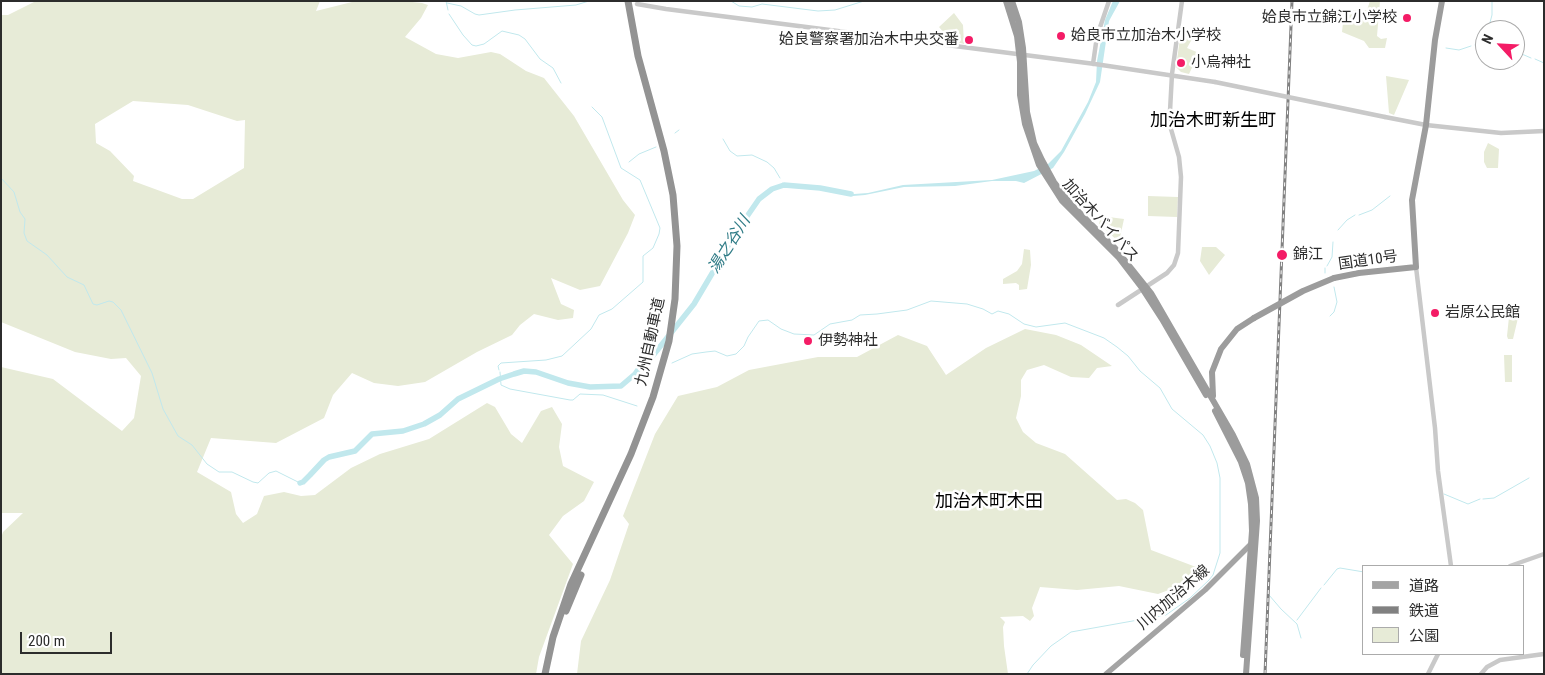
<!DOCTYPE html>
<html>
<head>
<meta charset="utf-8">
<style>
	body { margin:0 }
	#map { position:relative; width:1545px; height:675px; overflow:hidden; background:#fff; font-family:"Roboto Condensed","Noto Sans JP",sans-serif }
	canvas { display:block }
	.frame { position:absolute; inset:0; border:2px solid #2c2c2c; pointer-events:none }
	.legend { position:absolute; left:1362px; top:565px; width:162px; height:90px; box-sizing:border-box; background:#fff; border:1px solid #ababab; margin:0; padding:6px 9px; list-style:none; font-size:15px; color:#2c2c2c }
	.legend li { display:flex; align-items:center; gap:10px; height:25px }
	.legend b { width:25px; border:1px solid #ababab }
	.north { position:absolute; left:1475px; top:20px; width:50px; height:50px; box-sizing:border-box; background:#fff; border:1px solid #ababab; border-radius:50%; rotate:295deg; font-size:14px; font-weight:700; line-height:20px; text-align:center; color:#2c2c2c }
	.north::after { content:''; display:block; margin:auto; width:18px; height:22px; background:#f41c66; clip-path:polygon(50% 0,100% 100%,50% 72%,0 100%) }
	.scale { position:absolute; left:20px; top:632px; width:92px; height:22px; box-sizing:border-box; border:2px solid #2c2c2c; border-top:0; padding-left:6px; font-size:15px; line-height:18px; white-space:nowrap; color:#2c2c2c; -webkit-text-stroke:4px #fff; paint-order:stroke }
</style>
</head>
<body>
<div id="map">
<canvas width="1545" height="675"></canvas>
<div class="frame"></div>
<ul class="legend">
<li><b style="height:6px;background:#a4a4a4"></b>道路</li>
<li><b style="height:6px;background:#818181"></b>鉄道</li>
<li><b style="height:14px;background:#e7ebd7"></b>公園</li>
</ul>
<div class="north">N</div>
<div class="scale">200 m</div>
</div>
<script>
const context = document.querySelector('canvas').getContext('2d');
context.lineJoin = 'round';
function paint(path, color) { context.fillStyle = color; context.fill(path, 'evenodd'); }
const shape = rows => new Path2D(rows.map(r => 'M' + r).join(''));
function stroke(path, color, width, dash) { context.strokeStyle = color; context.lineWidth = width; context.lineCap = dash ? 'butt' : 'round'; context.setLineDash(dash || []); context.stroke(path); }
function label(font, color, halo, rows, align = 'center') {
  context.font = font + ' "Roboto Condensed","Noto Sans JP",sans-serif'; context.lineWidth = 5; context.setLineDash([]); context.textBaseline = 'middle'; context.strokeStyle = halo; context.fillStyle = color; for (const [text, x, y, turn = 0] of rows) {
    context.save(); context.translate(x, y); context.rotate((+turn || 0) * Math.PI / 180); context.textAlign = isNaN(turn) ? turn : align; if (halo) context.strokeText(text, 0, 0); context.fillText(text, 0, 0); context.restore();
  }
}
const green = shape([
	[36,1,320,1,316,11,356,1,403,1,422,3,428,5,421,18,405,37,436,54,458,58,491,52,500,54,526,71,544,78,574,116,623,200,635,215,628,233,600,286,580,290,551,278,561,304,574,310,573,318,558,320,534,314,520,325,512,335,477,352,425,382,398,386,374,383,352,373,333,395,324,418,276,443,211,438,197,472,231,492,236,514,243,523,257,514,264,496,284,492,301,496,315,495,351,468,380,454,429,439,487,403,495,407,511,434,522,443,541,411,552,407,562,424,559,447,563,466,594,482,584,501,563,516,549,535,573,564,539,657,536,674,1,674,1,538,3,532,23,513,1,513,1,367,53,379,122,431,134,418,141,376,126,358,111,359,75,352,1,322,1,15,8,15],
	[133,101,188,105,237,121,245,120,244,168,193,199,182,199,133,181,134,176,110,151,96,143,95,124],
	[1370,1,1380,1,1377,36,1381,39,1387,38,1385,48,1369,48,1364,41,1342,32,1344,13,1356,10,1367,10],
	[954,13,963,25,964,44,950,40,939,27],
	[1180,38,1192,39,1187,48,1199,53,1189,74,1181,72,1176,67],
	[1386,76,1409,80,1394,115,1389,113],
	[1488,143,1499,149,1498,168,1487,168,1484,162,1484,152],
	[1148,196,1178,197,1177,217,1148,216],
	[1101,216,1124,219,1119,242,1099,224],
	[1202,247,1216,247,1225,255,1209,275,1200,261],
	[1024,249,1030,250,1031,265,1027,289,1019,290,1019,285,1016,283,1003,284,1003,279,1017,271,1022,264],
	[1509,317,1518,318,1513,339,1508,339,1507,336],
	[1025,329,1056,335,1081,345,1112,366,1097,368,1089,378,1071,377,1044,365,1027,370,1021,380,1021,396,1016,418,1023,432,1036,443,1065,454,1117,500,1126,499,1135,503,1143,510,1151,550,1196,567,1182,585,1158,594,1119,586,1077,590,1040,587,1032,608,1034,616,1030,621,1023,616,1000,617,1005,622,1003,627,1004,646,1008,674,577,674,581,641,610,580,629,524,623,516,655,434,678,396,717,387,749,370,818,357,857,357,898,335,927,346,946,375,986,348],
	[1504,355,1512,355,1512,382,1505,382]
]);
const water = shape([
	[1113,1,1120,1,1109,21,1100,82,1085,114,1064,152,1053,168,1024,183,1016,181,992,181,955,186,904,187,865,195,853,196,845,194,846,192,854,194,868,193,903,185,992,180,1034,171,1048,164,1061,151,1088,102,1096,82,1097,61,1105,20]
]);
const stream = shape([
	[446,1,448,10],
	[686,1,691,1],
	[731,1,739,6,752,7,762,4,818,11,835,10,864,1],
	[447,3,461,6,475,14,479,15,515,10,576,5,589,1],
	[449,14,463,35,472,45,476,46,484,44,502,31,519,35,525,39,540,59,553,68,561,83],
	[1488,30,1492,15,1492,1],
	[1475,45,1485,47],
	[1446,48,1459,50,1471,46],
	[1515,51,1531,58],
	[1535,59,1544,63],
	[675,133,679,130],
	[723,139,730,151,737,156,752,155,767,162,774,168,780,178],
	[629,162,639,154,656,147],
	[1,178,14,192,20,212,25,219,24,233,27,241,47,255,67,277,84,285,93,304,97,305,109,301,113,302,121,310,152,373,163,409,178,436,192,445,207,464,219,472,232,472,253,482,258,483,269,473,276,471,300,483],
	[783,183,784,185],
	[1359,215,1372,210,1390,196],
	[1338,230,1347,220,1355,215],
	[1327,266,1332,257,1333,242],
	[1325,268,1325,273],
	[1330,316,1334,312,1337,302,1334,287],
	[672,363,692,354,706,352,715,351,727,356,736,354,744,346,748,337,759,321,768,320,781,329,794,334,814,335,830,324,852,320,860,315,877,314,907,310,931,301,967,304,983,309,992,314,998,311,1009,314,1024,324,1036,327,1065,323,1104,338,1117,347,1128,356,1140,371,1160,388,1172,409,1203,435,1210,446,1217,463,1220,478,1220,553,1213,575,1209,580,1190,598,1166,615,1071,632,1051,646,1033,665,1027,674],
	[499,370,498,366,501,363,546,360,562,356,591,329,599,315,612,309,643,282,643,256,653,248,659,234,660,228,640,180,621,168,602,117,592,107],
	[500,372,501,385,510,389,570,400,573,400,580,394,603,395,637,406],
	[1444,494,1468,504,1480,499],
	[1483,499,1494,498,1529,478],
	[1324,585,1337,569,1340,568,1364,572],
	[1269,595,1281,609,1297,624,1301,638],
	[1297,620,1321,588]
]);
const river = shape([
	[300,483,303,482,310,475,324,460,329,457,355,451,372,434,403,431,424,424,440,415,458,399,499,379,514,374,524,371,536,372,568,383,590,387,621,386,635,374,642,364,651,358,694,304,739,228,759,199,772,189,784,185,820,188,851,194]
]);
const tertiary = shape([
	[637,4,666,9,1095,64,1215,82],
	[1093,64,1097,36,1109,1],
	[1385,117,1426,125,1501,133,1544,131],
	[1416,267,1435,428,1438,471,1451,566],
	[1118,305,1167,273,1174,265,1178,253,1181,177,1179,157,1171,129,1170,111,1172,74,1182,1],
	[1510,566,1544,554],
	[1428,674,1438,654],
	[1481,674,1487,667,1500,660,1544,654]
]);
const primary = shape([
	[1106,674,1205,590,1253,542]
]);
const trunk = shape([
	[1006,1,1017,36,1020,62,1020,95,1025,124,1039,165,1062,201,1119,258,1142,288,1162,319,1206,395],
	[1012,1,1019,22,1023,48,1027,112,1034,143,1042,160,1054,182,1071,204,1115,248,1151,293,1233,435,1247,464,1256,498,1257,521,1246,674],
	[1334,278,1359,273,1416,267,1412,200,1426,125,1435,40,1442,1],
	[1213,396,1212,372,1221,349,1237,329,1254,318],
	[1215,411,1241,462,1248,483,1251,504,1252,531,1243,655]
]);
const motorway = shape([
	[566,611,581,575],
	[545,674,553,637,571,584,631,454,653,397,669,341,675,299,677,246,673,195,664,151,638,56,628,1]
]);
const rail = shape([
	[1265,674,1292,1]
]);
const tertiaryBridge = shape([
	[1215,82,1385,117]
]);
const trunkBridge = shape([
	[1254,318,1303,291,1334,278]
]);
const markers = [
	[1407,18,5,"#f41c66"],
	[1061,36,5,"#f41c66"],
	[969,40,5,"#f41c66"],
	[1181,63,5,"#f41c66"],
	[1282,255,6,"#f41c66"],
	[1435,313,5,"#f41c66"],
	[808,341,5,"#f41c66"]
];
const poiNames = [
	["姶良市立錦江小学校",1397,18,"right"],
	["姶良市立加治木小学校",1071,36],
	["姶良警察署加治木中央交番",959,40,"right"],
	["小烏神社",1191,63],
	["錦江",1293,255],
	["岩原公民館",1445,313],
	["伊勢神社",818,341]
];
const streetNames = [
	["加治木バイパス",1100,221,48],
	["国道10号",1368,261,-8],
	["九州自動車道",651,342,-78],
	["川内加治木線",1174,598,-41]
];
const waterNames = [
	["湯之谷川",730,245,-58]
];
const quarterNames = [
	["加治木町新生町",1213,121],
	["加治木町木田",989,502]
];
paint(green, '#e7ebd7');
paint(water, '#c1e8ed');
stroke(stream, '#c1e8ed', 1);
stroke(river, '#c1e8ed', 5.5);
stroke(tertiary, '#c9c9c9', 4.5);
stroke(primary, '#a4a4a4', 5.5);
stroke(trunk, '#9c9c9c', 6);
stroke(motorway, '#939393', 7);
stroke(rail, '#818181', 3);
stroke(rail, '#fff', 1, [4]);
stroke(tertiaryBridge, '#c9c9c9', 4.5);
stroke(trunkBridge, '#9c9c9c', 6);
for (const [x, y, r, color] of markers) { const dot = new Path2D(); dot.arc(x, y, r, 0, 2 * Math.PI); context.fillStyle = color; context.fill(dot); stroke(dot, '#fff', 2); }
label('15px', '#2c2c2c', '#fff', poiNames, 'left');
label('15px', '#2c2c2c', '#fff', streetNames);
label('italic 16px', '#307c87', '#fff', waterNames);
label('18px', '#000', '#fff', quarterNames);
</script>
</body>
</html>
